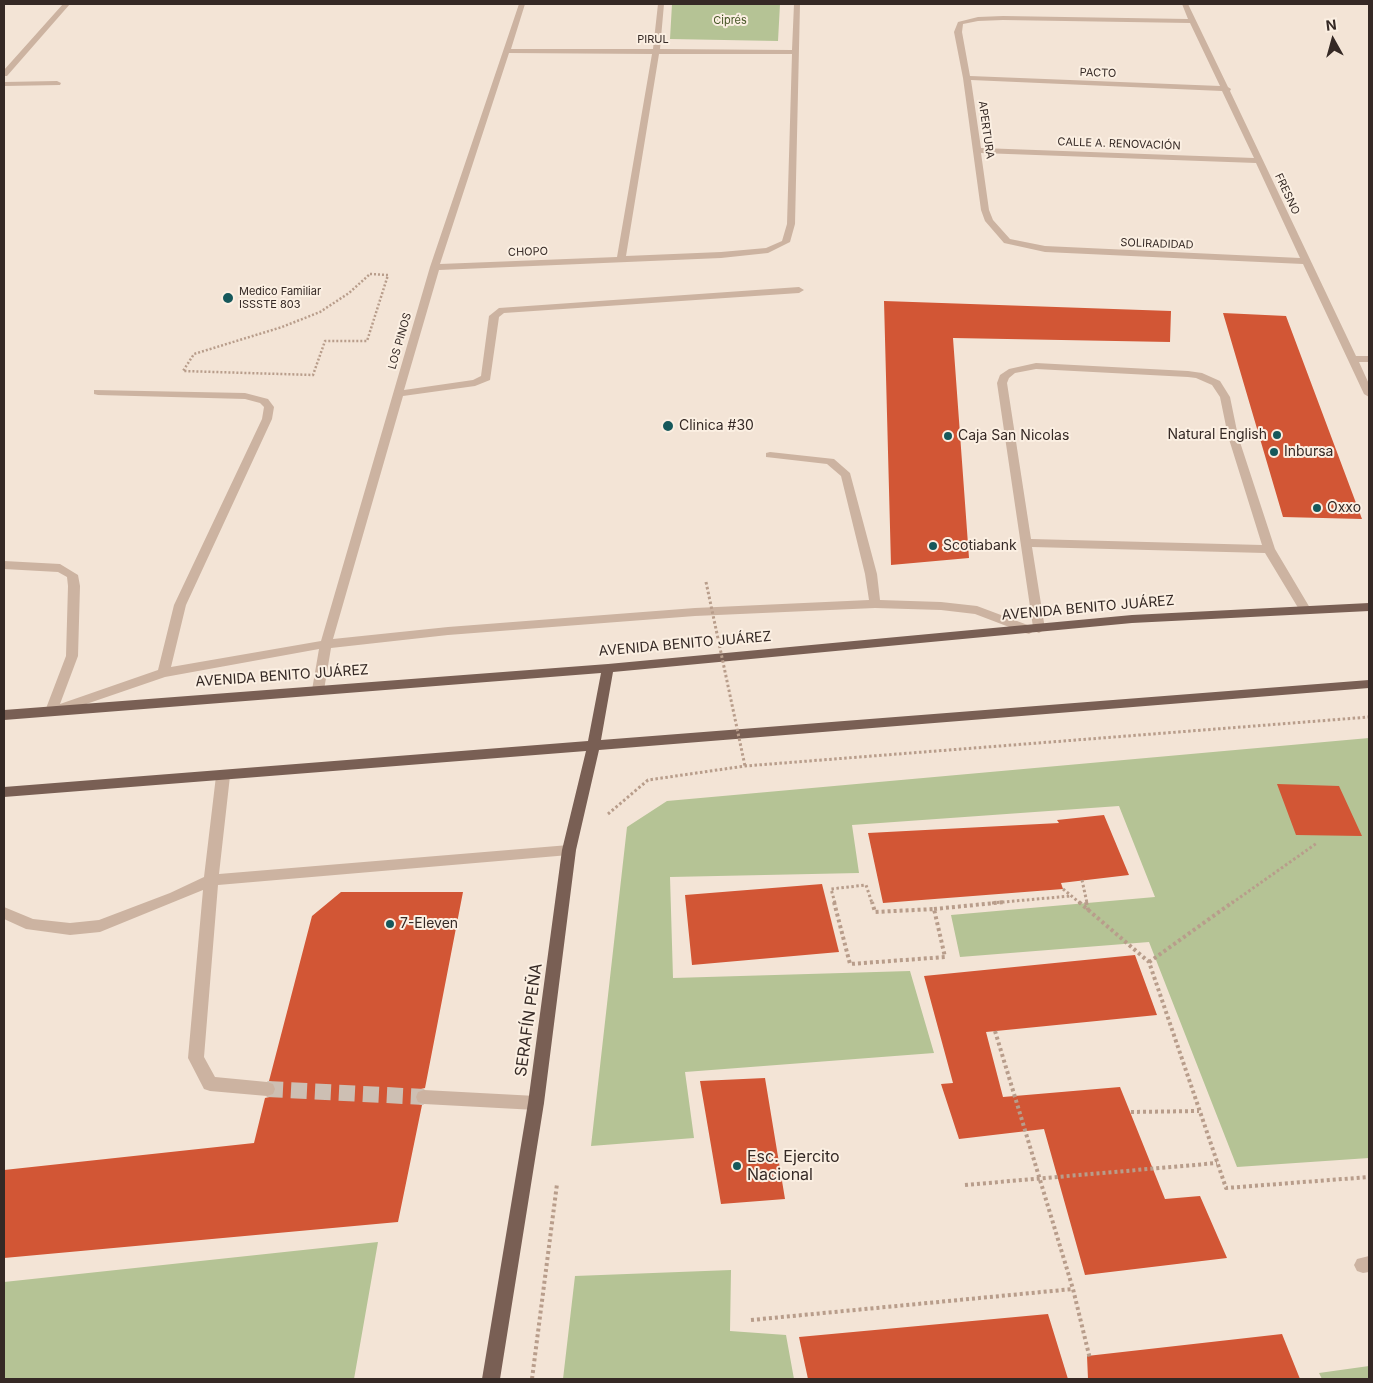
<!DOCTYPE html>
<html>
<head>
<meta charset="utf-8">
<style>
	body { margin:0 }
	#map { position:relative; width:1373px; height:1383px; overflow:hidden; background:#f3e4d6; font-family:Inter,sans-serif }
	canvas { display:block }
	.frame { position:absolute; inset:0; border:5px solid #352925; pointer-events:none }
	.north { position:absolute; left:1308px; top:15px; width:50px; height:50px; -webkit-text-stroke:4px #fbefe2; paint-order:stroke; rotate:353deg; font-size:14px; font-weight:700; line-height:20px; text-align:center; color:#352925 }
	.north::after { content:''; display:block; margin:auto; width:18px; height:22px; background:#352925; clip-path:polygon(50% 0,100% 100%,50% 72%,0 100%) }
</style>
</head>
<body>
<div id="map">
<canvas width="1373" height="1383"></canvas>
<div class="frame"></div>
<div class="north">N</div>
</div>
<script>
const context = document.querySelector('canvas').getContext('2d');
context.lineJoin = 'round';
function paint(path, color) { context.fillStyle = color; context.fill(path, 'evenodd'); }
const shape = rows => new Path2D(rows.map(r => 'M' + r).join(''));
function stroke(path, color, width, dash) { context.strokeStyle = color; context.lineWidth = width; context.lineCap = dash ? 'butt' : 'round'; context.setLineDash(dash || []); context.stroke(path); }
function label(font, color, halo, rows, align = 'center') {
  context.font = font + ' Inter,sans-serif'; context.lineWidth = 4; context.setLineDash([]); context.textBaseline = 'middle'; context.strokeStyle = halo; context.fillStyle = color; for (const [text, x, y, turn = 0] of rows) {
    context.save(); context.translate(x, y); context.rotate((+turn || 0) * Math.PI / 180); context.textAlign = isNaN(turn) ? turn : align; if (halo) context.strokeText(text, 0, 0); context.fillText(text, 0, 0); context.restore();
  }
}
const green = shape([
	[672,4,780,4,778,41,670,39],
	[1369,738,1369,1158,1237,1167,1149,942,960,957,951,915,1155,897,1119,806,852,825,859,873,670,877,673,978,910,971,934,1053,685,1072,694,1138,591,1146,627,827,667,801],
	[378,1242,354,1379,4,1379,4,1282],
	[731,1270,730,1331,786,1335,794,1379,563,1379,575,1276],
	[1369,1366,1369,1379,1322,1379,1319,1373]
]);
const building = shape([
	[884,301,1171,311,1170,342,953,338,969,558,891,565],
	[1223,313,1286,316,1362,519,1283,517],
	[1277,784,1339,786,1362,836,1296,835],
	[1104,815,1129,875,1061,883,1063,889,883,903,868,833,1059,823,1057,820],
	[822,884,839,952,692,965,685,895],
	[341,892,463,892,425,1088,417,1090,414,1096,416,1103,422,1105,398,1222,4,1258,4,1170,254,1143,265,1098,274,1096,277,1090,275,1083,269,1081,312,916],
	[1135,955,1157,1015,986,1032,1003,1097,1120,1087,1165,1199,1200,1196,1227,1258,1085,1275,1044,1129,959,1139,941,1084,953,1083,924,976],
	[765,1078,785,1199,721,1204,700,1081],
	[1048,1314,1068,1379,808,1379,799,1337],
	[1282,1334,1300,1379,1088,1379,1087,1356]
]);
const minorTunnel = shape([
	[267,1089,424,1097]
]);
const pathFar2 = shape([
	[370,274,388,275,367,341,325,341,313,375,183,371,194,354,282,327,320,312,349,293,370,274]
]);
const pathFar1 = shape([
	[608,814,648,780,745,766,1369,717],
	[1082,880,1087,903],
	[1063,889,1080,903],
	[835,903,831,889,866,885,872,903],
	[992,903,1071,896],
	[1232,903,1317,843]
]);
const path = shape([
	[834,902,850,964,945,957,934,909,875,912,872,902],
	[1079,902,1149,962,1226,1188,1369,1177],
	[1086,902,1088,910],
	[934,909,1005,902],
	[1149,962,1233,902],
	[995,1031,1073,1289,1090,1359],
	[1131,1112,1199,1111],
	[965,1185,1217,1163],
	[751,1320,1073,1289],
	[532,1379,557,1184]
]);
const minor = shape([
	[63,4,70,4,7,76,4,76,4,70,63,4],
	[519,4,525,4,511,49,653,49,658,4,664,4,660,49,792,50,794,4,800,4,795,224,790,242,768,253,721,258,439,270,404,390,473,380,481,376,489,316,499,308,799,287,804,290,799,293,504,313,499,317,490,380,475,386,403,396,333,639,448,627,695,608,869,600,865,574,841,476,827,464,766,457,766,453,770,452,834,459,850,473,877,574,880,600,941,602,977,606,1033,627,997,383,1000,375,1009,369,1036,363,1188,371,1202,373,1220,381,1230,397,1238,436,1275,549,1310,608,1308,611,1300,611,1265,553,1032,547,1045,629,1039,633,1034,631,1029,634,1025,633,975,614,941,610,875,608,695,616,448,635,331,648,324,690,318,694,312,690,319,649,165,677,60,713,51,716,47,714,45,711,66,656,68,586,67,577,58,572,4,569,4,561,60,564,78,575,80,586,78,656,60,704,158,670,174,605,262,419,264,407,260,403,245,399,98,395,94,394,94,390,245,393,268,399,274,407,272,419,186,605,171,667,321,641,430,267,519,4],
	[509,53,652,54,617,257,440,264,509,53],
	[659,54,792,54,787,224,782,241,766,248,721,252,626,256,659,54],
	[1036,369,1188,377,1196,378,1212,385,1220,397,1228,436,1262,545,1031,539,1007,383,1009,378,1015,373,1036,369],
	[1182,4,1188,4,1228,87,1231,89,1230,91,1356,356,1369,356,1369,362,1359,362,1369,384,1369,397,1364,394,1303,264,1045,252,1004,243,985,221,981,210,963,78,954,32,958,22,978,17,1003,16,1188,19,1182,4],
	[1003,20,1190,23,1220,86,970,76,962,32,963,24,978,21,1003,20],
	[971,80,1222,91,1254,158,981,148,971,80],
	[981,153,1256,163,1300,258,1045,246,1010,239,993,220,989,210,981,153],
	[57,81,61,83,60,85,4,86,4,82,57,81],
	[223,771,228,773,230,776,219,874,569,845,574,846,576,850,574,854,569,855,218,885,204,1057,215,1077,267,1082,273,1084,275,1089,273,1094,267,1096,210,1091,204,1089,188,1058,203,890,100,932,70,935,26,929,4,919,4,907,33,919,70,923,99,920,170,893,204,877,216,776,218,773,223,771],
	[424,1090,536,1096,542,1098,544,1103,542,1108,536,1110,424,1104,418,1102,416,1097,418,1092,424,1090],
	[1369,1256,1369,1272,1363,1273,1357,1271,1354,1265,1357,1259,1369,1256]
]);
const major = shape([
	[1369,603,1369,611,1132,623,613,672,601,740,1369,680,1369,688,599,750,576,850,544,1103,500,1379,482,1379,528,1103,562,850,586,751,4,797,4,787,588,741,601,673,4,720,4,710,608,664,1132,615,1369,603]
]);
const pathBridge = shape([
	[706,582,745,766]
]);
const markers = [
	[228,298,6,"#16585b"],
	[668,426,6,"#16585b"],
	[1277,435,5,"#16585b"],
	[948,436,5,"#16585b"],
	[1274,452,5,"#16585b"],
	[1317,508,5,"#16585b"],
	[933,546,5,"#16585b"],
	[390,924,5,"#16585b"],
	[737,1166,5,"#16585b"]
];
const farParknames = [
	["Ciprés",730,21]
];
const farStreetnames = [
	["PIRUL",653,40],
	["PACTO",1098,73,2],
	["APERTURA",986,130,82],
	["CALLE A. RENOVACIÓN",1119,144,2],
	["FRESNO",1287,194,65],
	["SOLIRADIDAD",1157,244,2],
	["CHOPO",528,252,-2],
	["LOS PINOS",400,341,-74]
];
const farPoinames = [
	["Medico Familiar",239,292],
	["ISSSTE 803",239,305]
];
const poiNames = [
	["Clinica #30",679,426],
	["Natural English",1267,435,"right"],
	["Caja San Nicolas",958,436],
	["Inbursa",1284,452],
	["Oxxo",1327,508],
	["Scotiabank",943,546],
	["7-Eleven",400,924]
];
const streetNames = [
	["AVENIDA BENITO JUÁREZ",1088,608,-5],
	["AVENIDA BENITO JUÁREZ",685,644,-5],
	["AVENIDA BENITO JUÁREZ",282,676,-4]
];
const nearStreetnames = [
	["SERAFÍN PEÑA",529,1020,-82]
];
const nearPoinames = [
	["Esc. Ejercito",747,1157],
	["Nacional",747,1175]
];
paint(green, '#b5c395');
paint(building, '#d25635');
stroke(minorTunnel, '#cdbfb3', 16, [16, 8]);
stroke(pathFar2, '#b89d8b', 2.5, [2, 2]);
stroke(pathFar1, '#b89d8b', 3, [2.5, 2.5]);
stroke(path, '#b89d8b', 4, [3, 3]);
paint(minor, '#ccb3a1');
paint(major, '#795f54');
stroke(pathBridge, '#b89d8b', 3, [2.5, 2.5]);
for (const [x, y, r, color] of markers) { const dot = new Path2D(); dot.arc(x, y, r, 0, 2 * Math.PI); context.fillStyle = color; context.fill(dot); stroke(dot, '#fbefe2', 2); }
label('11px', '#465626', '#fbefe2', farParknames);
label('11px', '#352925', '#fbefe2', farStreetnames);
label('11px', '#352925', '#fbefe2', farPoinames, 'left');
label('14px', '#352925', '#fbefe2', poiNames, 'left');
label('14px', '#352925', '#fbefe2', streetNames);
label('16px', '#352925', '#fbefe2', nearStreetnames);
label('16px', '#352925', '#fbefe2', nearPoinames, 'left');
</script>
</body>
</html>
